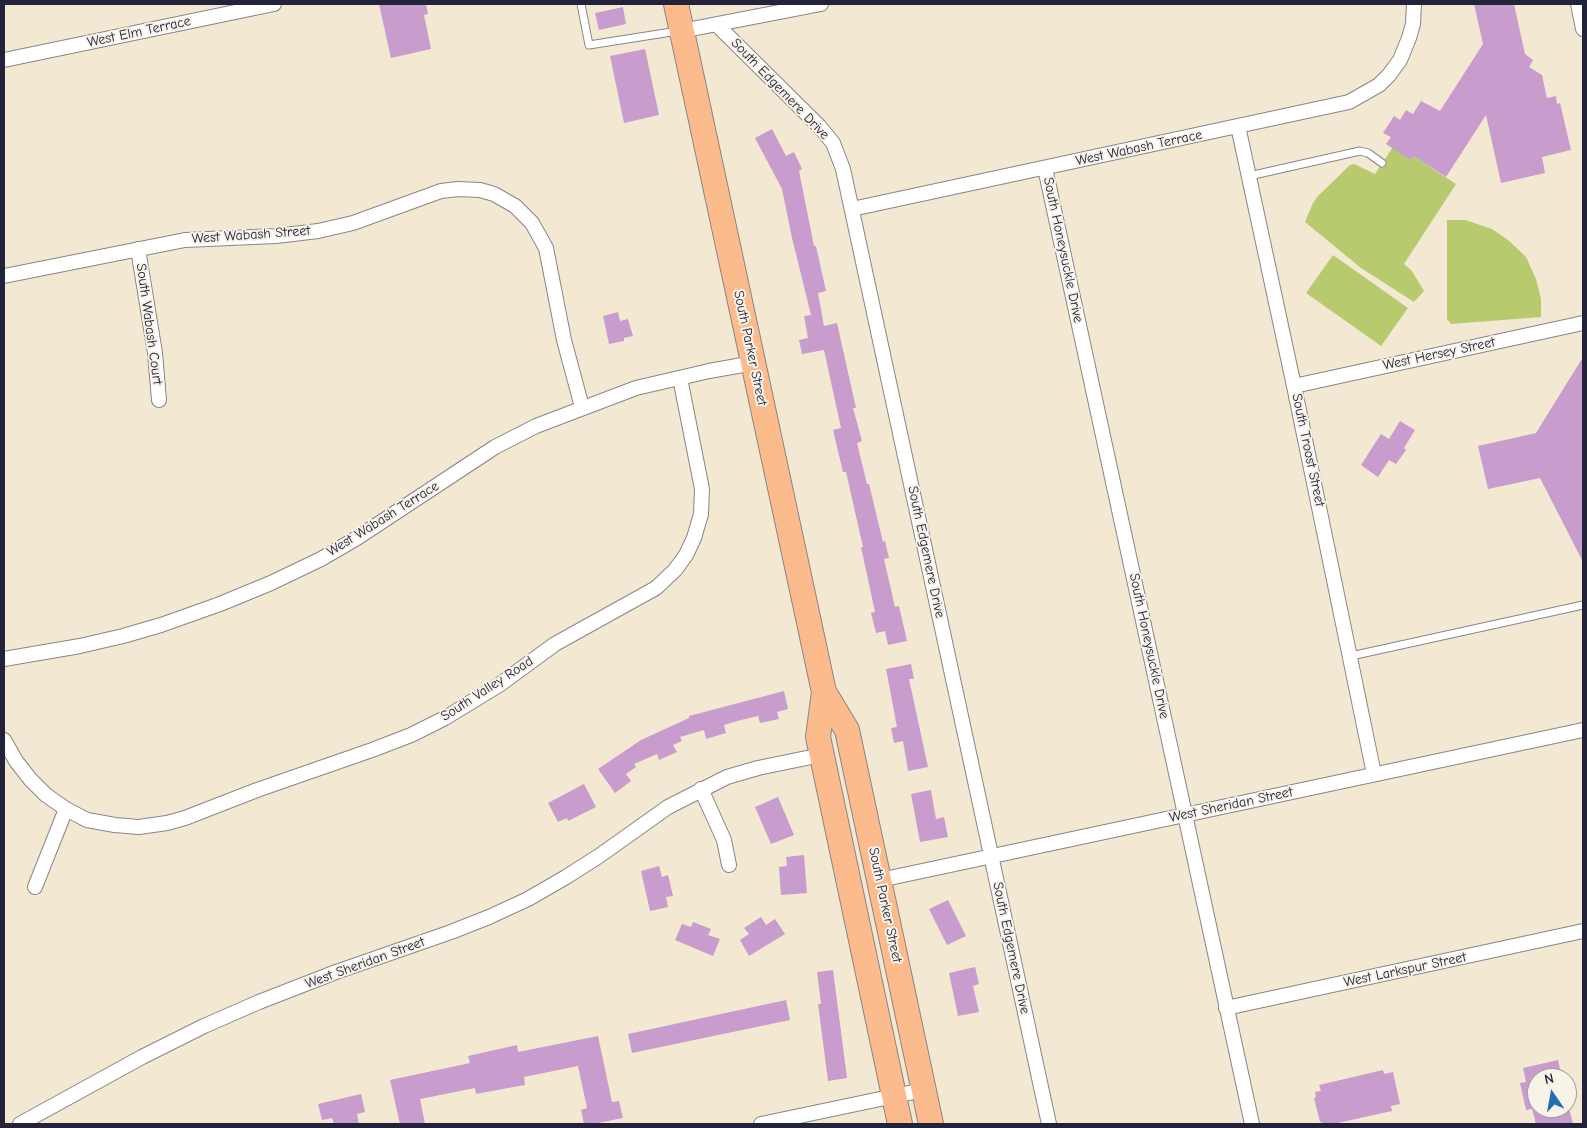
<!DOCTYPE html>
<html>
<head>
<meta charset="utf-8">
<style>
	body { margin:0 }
	#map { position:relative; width:1587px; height:1128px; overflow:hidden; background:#f3e8d2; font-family:"Comic Neue",sans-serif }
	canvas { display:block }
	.frame { position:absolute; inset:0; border:5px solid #22223b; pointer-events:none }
	.north { position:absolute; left:1527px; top:1068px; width:50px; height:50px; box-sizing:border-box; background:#f7f3e8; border:1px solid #a29fa3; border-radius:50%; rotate:348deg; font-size:14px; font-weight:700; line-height:20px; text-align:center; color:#22223b }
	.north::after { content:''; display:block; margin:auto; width:18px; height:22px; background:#1f6fb2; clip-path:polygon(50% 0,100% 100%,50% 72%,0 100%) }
</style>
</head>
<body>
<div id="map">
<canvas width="1587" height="1128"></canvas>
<div class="frame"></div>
<div class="north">N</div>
</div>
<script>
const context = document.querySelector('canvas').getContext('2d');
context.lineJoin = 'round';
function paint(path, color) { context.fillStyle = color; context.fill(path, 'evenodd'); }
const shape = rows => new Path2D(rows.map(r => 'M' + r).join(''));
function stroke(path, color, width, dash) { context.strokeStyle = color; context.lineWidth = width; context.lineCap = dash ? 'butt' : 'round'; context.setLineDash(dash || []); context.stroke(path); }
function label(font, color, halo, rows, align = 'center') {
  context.font = font + ' "Comic Neue",sans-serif'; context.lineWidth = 4; context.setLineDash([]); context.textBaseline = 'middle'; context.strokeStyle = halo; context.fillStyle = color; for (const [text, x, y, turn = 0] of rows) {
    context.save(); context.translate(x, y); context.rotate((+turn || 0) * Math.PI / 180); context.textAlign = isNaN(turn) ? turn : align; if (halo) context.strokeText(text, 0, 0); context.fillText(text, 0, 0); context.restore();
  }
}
const green = shape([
	[1393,147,1413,156,1456,184,1404,264,1412,271,1424,291,1414,302,1361,268,1305,222,1313,203,1318,196,1350,165,1354,164,1375,174],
	[1447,220,1465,220,1492,229,1508,240,1526,257,1536,279,1541,299,1541,317,1451,324,1447,319],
	[1333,255,1408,308,1381,346,1306,293]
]);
const building = shape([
	[379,4,426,4,428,14,424,15,431,49,391,58],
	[1474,4,1514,4,1525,54,1533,60,1529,67,1542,75,1547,98,1556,96,1557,104,1560,103,1571,150,1542,157,1545,173,1501,183,1486,115,1446,177,1413,156,1410,160,1386,144,1391,137,1383,133,1394,116,1400,120,1406,110,1413,114,1421,101,1440,111,1483,44],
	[623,7,626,24,599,30,595,13],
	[645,49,659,115,624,123,610,56],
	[772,129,786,156,794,152,802,169,799,171,814,246,816,246,826,291,818,293,824,326,837,323,856,408,853,408,862,441,857,443,867,484,869,484,883,542,885,541,889,558,884,559,895,607,899,606,907,641,888,645,885,631,876,633,871,613,875,612,861,547,863,547,846,472,843,472,833,430,841,428,824,350,802,354,799,340,808,338,804,316,811,315,792,238,782,189,755,138],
	[618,312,620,321,628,319,633,336,624,338,624,341,609,344,603,316],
	[1583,357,1583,562,1540,478,1488,489,1478,446,1536,433],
	[1400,421,1415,430,1404,448,1406,450,1396,464,1389,460,1378,477,1361,465,1381,434,1389,439],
	[911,664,914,679,909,679,928,767,908,771,903,741,894,743,891,728,897,727,886,669],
	[784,691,788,709,777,712,779,719,760,723,758,716,737,721,724,725,726,733,706,739,704,730,680,737,682,741,673,745,677,752,659,760,657,754,634,764,636,767,626,774,631,781,615,793,598,769,641,740,689,718,689,716],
	[584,784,596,807,568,821,567,818,558,822,548,803],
	[931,790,936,819,944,817,948,837,920,842,911,794],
	[778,797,794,835,771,844,755,807],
	[804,855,807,893,781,895,779,867,787,866,786,857],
	[659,866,662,877,668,875,673,896,666,897,668,907,650,911,641,871],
	[948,900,966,936,947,945,929,909],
	[761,917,766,925,775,919,785,934,749,956,740,940,749,934,744,928],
	[693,922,711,929,708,935,720,939,713,956,675,940,682,924,691,927],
	[975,967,979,984,973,986,979,1012,958,1016,949,973],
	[833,970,847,1078,828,1081,818,1004,821,1004,817,972],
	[786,1000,790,1020,632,1053,628,1034],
	[598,1036,612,1102,619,1101,623,1118,593,1124,584,1124,581,1110,587,1108,578,1066,524,1077,525,1085,508,1088,476,1094,475,1088,420,1099,425,1124,400,1124,390,1080,470,1063,468,1056,517,1045,518,1052],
	[1558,1060,1562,1078,1537,1078,1537,1108,1569,1108,1573,1124,1536,1124,1532,1109,1526,1110,1520,1083,1526,1082,1523,1068],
	[1383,1070,1384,1074,1393,1072,1400,1104,1391,1106,1392,1111,1333,1124,1322,1124,1322,1122,1320,1122,1314,1098,1316,1097,1315,1092,1321,1091,1319,1085],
	[361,1094,365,1112,357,1114,359,1124,334,1124,332,1118,322,1120,318,1104]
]);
const lane = shape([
	[581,4,589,45,678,31],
	[1249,176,1360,151,1368,153,1382,163],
	[1351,656,1583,605]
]);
const street = shape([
	[1578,4,1583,29],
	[717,25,819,126,833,143,843,169,1049,1124],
	[681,31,821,4],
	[4,60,274,4],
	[1238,126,1294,386,1374,774],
	[1045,168,1252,1124],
	[852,209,1349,102,1379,85,1389,75,1400,60,1409,38,1413,24,1414,4],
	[138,249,155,353,159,400],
	[4,276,185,240,276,236,318,231,353,223,441,191,458,189,480,190,494,194,515,206,532,223,546,248,564,340,582,407],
	[1294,386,1583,323],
	[4,659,80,646,123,636,161,625,220,604,271,583,321,559,357,538,495,447,536,426,636,388,709,371,754,363],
	[4,740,16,761,30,779,46,795,66,809,87,820,115,825,139,827,167,823,185,818,257,790,372,750,411,735,445,718,499,685,555,644,656,588,675,570,686,555,694,538,701,514,702,489,680,378],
	[701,789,724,840,729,865],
	[880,880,1583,730],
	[35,887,66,809],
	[1226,1008,1583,931],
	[20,1124,142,1057,204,1026,259,1002,336,972,451,932,489,917,528,899,566,877,599,856,668,807,727,777,758,768,821,755],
	[761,1124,923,1090]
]);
const highway = shape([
	[676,4,824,692,818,737,900,1124],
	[824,692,847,730,931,1124]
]);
const streetNames = [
	["West Elm Terrace",139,32,-12],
	["South Edgemere Drive",780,89,46],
	["West Wabash Terrace",1139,148,-12],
	["West Wabash Street",251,235,-4],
	["South Honeysuckle Drive",1063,250,78],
	["South Wabash Court",149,324,82],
	["South Parker Street",750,348,78],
	["West Hersey Street",1439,354,-12],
	["South Troost Street",1308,450,78],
	["West Wabash Terrace",383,519,-32],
	["South Edgemere Drive",926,552,78],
	["South Honeysuckle Drive",1149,646,78],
	["South Valley Road",487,689,-33],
	["West Sheridan Street",1231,805,-12],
	["South Parker Street",885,905,78],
	["South Edgemere Drive",1011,948,78],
	["West Sheridan Street",365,963,-20],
	["West Larkspur Street",1405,970,-12]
];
paint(green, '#b8ca6e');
paint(building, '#c89dce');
stroke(lane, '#8a8586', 9);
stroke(street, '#8a8586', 16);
stroke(highway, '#8a8586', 26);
stroke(lane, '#fff', 7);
stroke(street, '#fff', 14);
stroke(highway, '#fbbb8c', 24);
label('14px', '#22223b', '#f7f3e8', streetNames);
</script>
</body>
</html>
